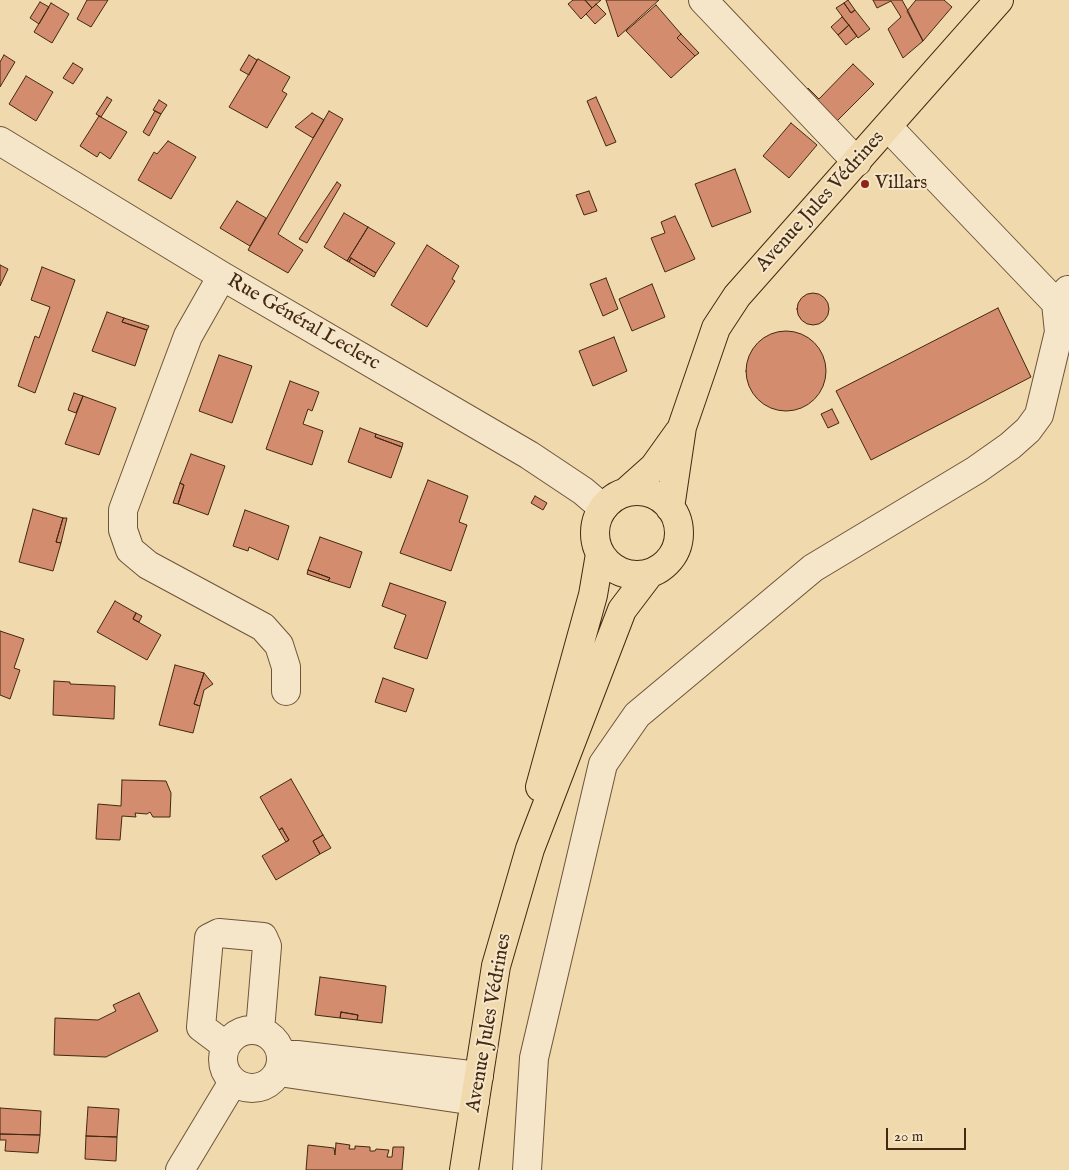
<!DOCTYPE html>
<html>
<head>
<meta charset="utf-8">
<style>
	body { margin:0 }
	#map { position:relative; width:1069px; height:1170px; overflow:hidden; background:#f0d9ad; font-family:"IM FELL English",serif }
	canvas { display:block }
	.scale { position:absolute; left:886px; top:1128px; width:80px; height:22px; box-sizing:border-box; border:2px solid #432812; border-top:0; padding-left:6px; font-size:15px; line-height:18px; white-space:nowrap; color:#432812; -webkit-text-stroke:4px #f5e6ca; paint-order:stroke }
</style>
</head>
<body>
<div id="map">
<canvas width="1069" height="1170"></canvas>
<div class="scale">20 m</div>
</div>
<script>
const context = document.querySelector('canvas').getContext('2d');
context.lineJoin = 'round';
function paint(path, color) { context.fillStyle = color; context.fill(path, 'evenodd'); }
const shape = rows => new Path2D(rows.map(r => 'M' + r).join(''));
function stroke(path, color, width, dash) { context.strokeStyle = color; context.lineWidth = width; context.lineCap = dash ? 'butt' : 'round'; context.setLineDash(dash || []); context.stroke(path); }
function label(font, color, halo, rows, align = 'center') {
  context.font = font + ' "IM FELL English",serif'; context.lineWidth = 4; context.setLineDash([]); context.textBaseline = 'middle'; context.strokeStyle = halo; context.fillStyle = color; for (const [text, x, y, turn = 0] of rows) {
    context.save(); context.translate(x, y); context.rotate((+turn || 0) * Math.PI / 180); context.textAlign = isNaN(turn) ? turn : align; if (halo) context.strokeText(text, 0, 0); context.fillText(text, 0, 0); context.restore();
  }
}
const building = shape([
	[87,0,108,0,91,27,77,19,87,0],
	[573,0,585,0,592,8,581,19,568,4,573,0],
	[585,0,601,0,592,8,585,0],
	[606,0,659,0,618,37,606,0],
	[848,0,855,10,851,13,844,3,848,0],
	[873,0,902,0,907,9,923,41,903,58,888,29,901,17,891,1,877,8,873,0],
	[916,0,944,0,952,7,923,41,907,11,916,0],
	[40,2,49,7,39,24,30,18,40,2],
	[51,3,69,14,52,43,34,32,51,3],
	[844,3,851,13,855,10,870,29,858,38,836,8,844,3],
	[596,4,606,14,595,24,586,14,596,4],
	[656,5,681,34,677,38,695,56,671,78,626,31,656,5],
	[842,17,849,25,838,35,831,27,842,17],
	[849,25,857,36,846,45,838,35,849,25],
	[681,34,699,53,695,56,677,38,681,34],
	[4,55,15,62,0,87,0,62,4,55],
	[249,55,257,60,249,75,240,70,249,55],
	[258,59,290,77,282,91,287,94,267,128,229,107,258,59],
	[73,63,83,69,73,84,63,78,73,63],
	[853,64,874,84,833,125,802,95,808,88,819,99,853,64],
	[26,76,53,92,36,121,9,104,26,76],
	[107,97,112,100,101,117,96,114,107,97],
	[596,97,616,142,606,146,587,101,596,97],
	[159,100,167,105,161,114,153,110,159,100],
	[155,111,161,114,149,136,143,132,155,111],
	[329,111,343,119,278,234,303,250,288,273,248,250,329,111],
	[312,113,324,120,313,138,295,127,312,113],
	[99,116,127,132,110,159,100,152,97,157,80,146,99,116],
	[791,123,817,145,789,178,763,156,791,123],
	[168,141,196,157,171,199,138,180,154,152,157,154,168,141],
	[735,169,751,212,712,227,695,184,735,169],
	[337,182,341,185,307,243,299,239,337,182],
	[589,191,597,211,584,215,576,195,589,191],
	[237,201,266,218,250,246,220,228,237,201],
	[344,213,368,227,347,261,324,247,344,213],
	[675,216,695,259,665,272,651,238,665,233,661,222,675,216],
	[368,227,395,243,376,273,351,258,349,262,347,261,368,227],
	[427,245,459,266,452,279,455,281,427,327,391,305,427,245],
	[351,258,376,273,374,277,349,262,351,258],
	[0,265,8,269,0,286,0,265],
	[42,267,75,280,35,393,18,386,35,336,39,338,50,307,31,300,42,267],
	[606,278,618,309,603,316,590,284,606,278],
	[652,284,665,317,632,331,619,299,652,284],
	'797 309a16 16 0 1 1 32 0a16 16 0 1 1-32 0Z',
	[998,308,1031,377,871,460,836,391,998,308],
	[107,312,124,318,122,322,147,330,135,366,92,351,107,312],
	[124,318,149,326,147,330,122,322,124,318],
	'746 371a40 40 0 1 1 80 0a40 40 0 1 1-80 0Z',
	[614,337,627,371,593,386,579,351,614,337],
	[219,355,252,366,232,423,199,411,219,355],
	[290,381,319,392,312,411,308,409,303,424,323,431,312,465,266,449,290,381],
	[74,393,83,396,76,413,68,410,74,393],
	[83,396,116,408,99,455,65,444,83,396],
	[832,409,839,423,828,428,821,414,832,409],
	[360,428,376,434,375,437,402,447,391,478,348,462,360,428],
	[376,434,403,443,402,447,375,437,376,434],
	[191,454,225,466,208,515,178,504,184,485,180,483,191,454],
	[428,480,468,496,459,522,467,525,451,571,400,553,428,480],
	[180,483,184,485,178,504,173,503,180,483],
	[535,496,547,503,543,510,531,503,535,496],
	[33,509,63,518,56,542,61,543,53,571,19,562,33,509],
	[245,510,289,526,278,560,249,547,248,551,233,546,245,510],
	[63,518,67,518,61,543,56,542,63,518],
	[320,537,362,552,350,588,328,581,330,578,308,570,320,537],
	[308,570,330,578,328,581,307,574,308,570],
	[390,583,446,602,427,659,394,648,406,615,382,606,390,583],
	[115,601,136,613,133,619,161,635,147,660,97,632,115,601],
	[136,613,142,616,139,622,133,619,136,613],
	[0,631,24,639,14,668,20,670,10,699,0,695,0,631],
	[175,665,204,673,194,704,200,706,193,733,159,725,175,665],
	[204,673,213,684,204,690,200,706,194,704,204,673],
	[383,678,414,689,406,712,375,702,383,678],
	[54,681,70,682,70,684,115,686,114,719,53,715,54,681],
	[291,779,323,835,313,841,320,854,276,880,262,856,289,840,282,828,279,830,260,797,291,779],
	[122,780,166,781,171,793,170,817,153,817,150,812,147,814,135,813,136,817,122,816,120,840,96,839,98,804,121,806,122,780],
	[282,828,289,840,286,842,279,830,282,828],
	[323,835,331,848,320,854,313,841,323,835],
	[320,977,386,986,382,1023,357,1020,358,1015,341,1012,340,1018,315,1015,320,977],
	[139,993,158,1031,106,1057,54,1055,55,1018,98,1020,116,1011,113,1005,139,993],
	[341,1012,358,1015,357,1020,340,1018,341,1012],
	[88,1107,119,1109,117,1137,86,1136,88,1107],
	[0,1108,41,1111,40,1135,0,1134,0,1108],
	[0,1134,40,1135,38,1153,5,1151,6,1140,0,1140,0,1134],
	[86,1136,117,1137,116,1161,85,1159,86,1136],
	[336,1143,350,1145,349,1149,355,1149,355,1146,370,1147,370,1151,375,1151,376,1149,389,1150,387,1157,392,1157,393,1147,404,1147,402,1170,306,1170,308,1145,334,1148,335,1155,336,1143]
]);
const minor = shape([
	[703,0,857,162],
	[888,127,1056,303,1068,290],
	[0,141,222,276,529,455,583,491,603,508],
	[222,276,188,336,123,510,123,530,130,550,148,565,263,627,279,645,286,667,286,691],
	'223 1059a29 29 0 1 1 58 0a29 29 0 1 1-58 0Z',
	[225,1045,201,1027,209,938,219,933,263,937,267,946,260,1030],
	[282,1055,297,1055,479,1076],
	[279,1072,475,1101],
	[180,1170,233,1082],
	[527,1170,534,1058,603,764,637,715,813,568,976,470,1010,446,1028,430,1039,415,1059,332,1056,303]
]);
const major = shape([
	'595 533a42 42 0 1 1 84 0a42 42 0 1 1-84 0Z',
	[626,492,654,467,679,432],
	[670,508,682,427,716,328,737,296,999,0],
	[540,787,593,595,600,554],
	[464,1170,496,966,530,849,622,610,650,573]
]);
const markers = [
	[865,184,5,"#8f2418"]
];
const poiNames = [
	["Villars",875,184]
];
const streetNames = [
	["Avenue Jules Védrines",821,202,-48],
	["Rue Général Leclerc",303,323,30],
	["Avenue Jules Védrines",490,1023,-80]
];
paint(building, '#d38c6d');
stroke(building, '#432812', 1);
stroke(minor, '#6e5439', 30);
stroke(major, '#432812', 30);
stroke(minor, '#f5e6ca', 28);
stroke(major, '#f0d9ad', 28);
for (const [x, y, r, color] of markers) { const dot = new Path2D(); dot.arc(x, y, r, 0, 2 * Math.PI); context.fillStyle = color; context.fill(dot); stroke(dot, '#f5e6ca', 2); }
label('20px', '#432812', '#f5e6ca', poiNames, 'left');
label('20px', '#432812', '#f5e6ca', streetNames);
</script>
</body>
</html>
